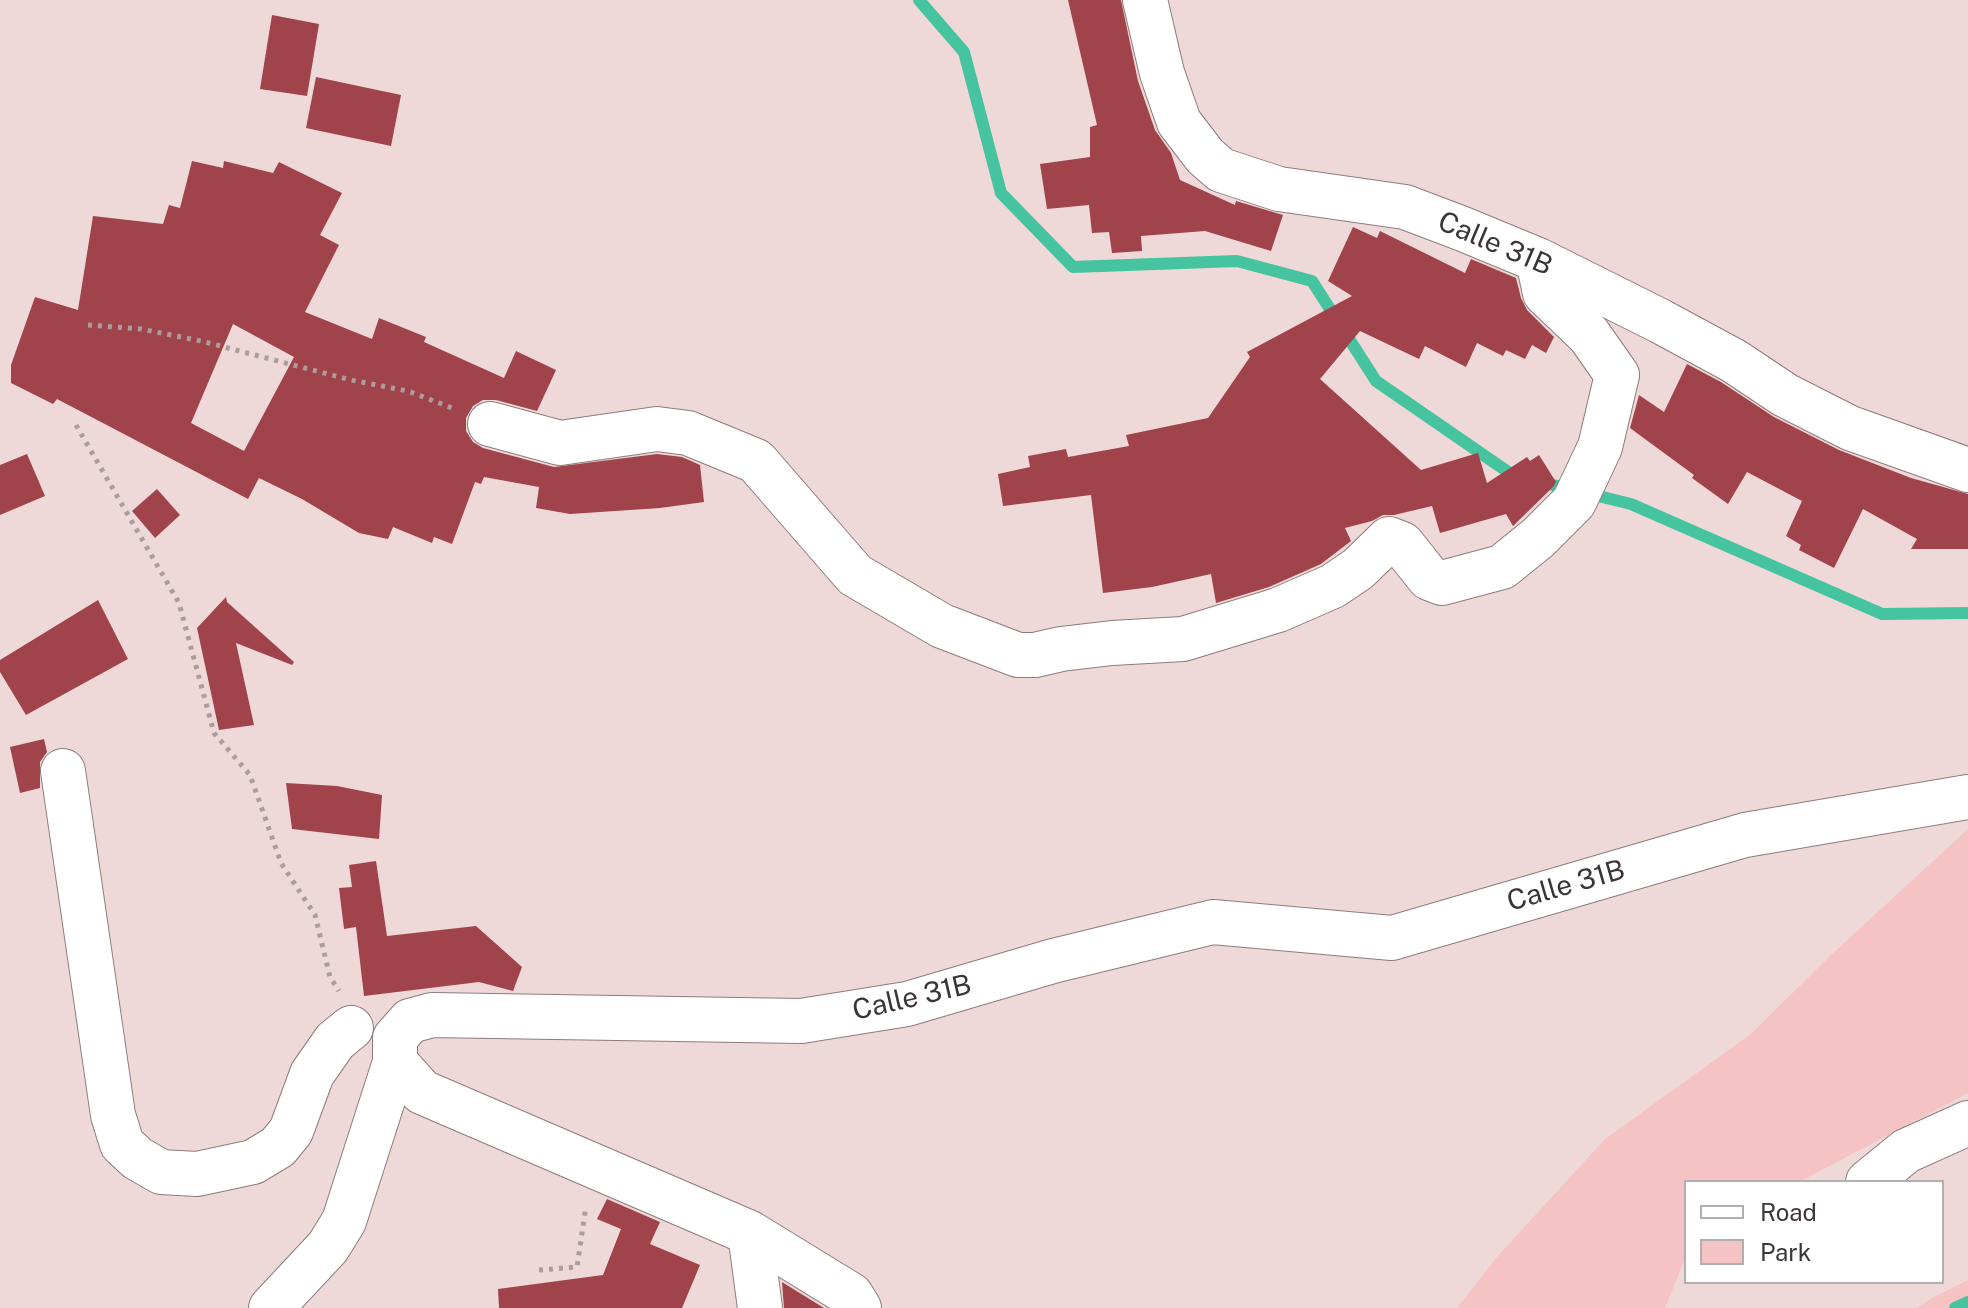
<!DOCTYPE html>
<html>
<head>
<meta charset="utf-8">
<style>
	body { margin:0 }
	#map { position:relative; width:1968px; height:1308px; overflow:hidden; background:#efd8d8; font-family:"Public Sans",sans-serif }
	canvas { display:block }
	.legend { position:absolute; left:1684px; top:1180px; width:260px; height:104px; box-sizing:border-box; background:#fff; border:2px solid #b1aeae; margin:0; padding:10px 14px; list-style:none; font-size:24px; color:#3d3535 }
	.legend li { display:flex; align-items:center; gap:16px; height:40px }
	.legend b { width:40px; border:2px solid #b1aeae }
</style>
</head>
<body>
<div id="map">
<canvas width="1968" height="1308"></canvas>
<ul class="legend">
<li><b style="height:10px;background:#fff"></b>Road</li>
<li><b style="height:22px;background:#f5c3c4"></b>Park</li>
</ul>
</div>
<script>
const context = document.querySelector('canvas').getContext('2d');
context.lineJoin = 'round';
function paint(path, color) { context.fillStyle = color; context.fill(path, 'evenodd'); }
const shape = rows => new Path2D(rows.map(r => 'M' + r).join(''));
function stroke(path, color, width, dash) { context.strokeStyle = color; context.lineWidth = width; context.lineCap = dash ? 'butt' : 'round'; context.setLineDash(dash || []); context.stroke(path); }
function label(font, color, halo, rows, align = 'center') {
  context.font = font + ' "Public Sans",sans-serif'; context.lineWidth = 8; context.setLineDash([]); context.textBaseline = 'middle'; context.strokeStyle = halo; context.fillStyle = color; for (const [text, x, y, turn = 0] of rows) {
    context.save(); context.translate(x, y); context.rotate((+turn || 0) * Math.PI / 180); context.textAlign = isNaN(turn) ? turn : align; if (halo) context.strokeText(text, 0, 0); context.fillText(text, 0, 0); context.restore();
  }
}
const green = shape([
	[1968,829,1968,1093,1799,1182,1686,1182,1686,1256,1665,1308,1457,1308,1497,1257,1605,1139,1751,1034,1832,954],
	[1968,1280,1968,1308,1917,1308,1932,1298]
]);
const stream = shape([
	[919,0,964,52,1001,193,1073,267,1237,261,1312,281,1376,381,1511,474,1519,476],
	[1541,482,1631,504,1882,614,1968,613],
	[1955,1308,1968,1302]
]);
const building = shape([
	[1068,0,1121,0,1138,81,1155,130,1171,153,1180,180,1235,205,1236,201,1283,215,1271,251,1205,231,1141,236,1142,251,1112,253,1109,232,1092,233,1089,205,1047,209,1040,164,1090,157,1090,127,1097,125],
	[272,15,319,24,307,96,260,89],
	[316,77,401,95,391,146,306,128],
	[192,161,223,168,224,161,273,173,279,162,342,193,320,235,339,245,305,312,372,339,379,318,426,337,424,342,504,378,516,351,556,370,537,411,496,400,483,400,473,406,466,418,466,431,473,442,483,448,554,467,657,454,682,457,700,465,704,502,660,508,570,514,536,508,539,487,484,477,481,484,475,482,452,544,434,537,432,543,393,527,388,539,359,533,302,499,259,478,248,499,57,399,53,404,11,383,11,365,35,297,78,310,93,216,163,224,169,205,180,208],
	[233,324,294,357,244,451,191,423],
	[1353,227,1377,238,1380,231,1465,273,1471,259,1516,278,1521,298,1527,310,1554,337,1546,353,1532,345,1525,359,1506,350,1503,356,1477,343,1466,367,1425,346,1419,359,1360,331,1320,379,1421,470,1478,453,1487,483,1527,457,1530,461,1539,455,1556,482,1553,487,1513,526,1506,514,1440,533,1432,506,1394,515,1383,515,1372,521,1345,528,1351,541,1321,564,1269,587,1216,603,1211,574,1152,587,1103,593,1091,495,1003,506,998,474,1030,467,1028,456,1066,449,1068,457,1129,446,1126,435,1208,418,1250,357,1247,352,1352,296,1328,281],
	[1687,364,1721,382,1774,417,1839,450,1911,478,1968,494,1968,549,1911,549,1917,539,1863,509,1834,568,1799,550,1801,545,1786,536,1802,501,1747,472,1728,504,1692,478,1694,475,1630,428,1639,395,1664,412],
	[27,454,45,496,0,515,0,465],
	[157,489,180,515,155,538,132,511],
	[226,597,227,602,294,662,292,665,236,643,254,725,219,730,197,628],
	[98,600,128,659,26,715,0,672,0,660],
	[44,739,47,752,40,762,40,788,20,793,10,747],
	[286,783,337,786,382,795,379,839,292,829],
	[376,861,387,936,476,926,522,967,513,991,479,982,364,996,356,927,344,929,339,888,352,887,349,865],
	[607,1199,660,1222,650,1244,700,1265,682,1308,499,1308,498,1289,603,1275,621,1229,597,1219],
	[782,1282,824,1308,784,1308]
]);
const path = shape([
	[88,325,141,329,201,341,351,380,408,391,452,408],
	[76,425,179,603,214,733,250,775,281,863,315,915,330,977,339,991],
	[539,1270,577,1267,586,1206]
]);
const street = shape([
	[1145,0,1162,73,1179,122,1205,156,1221,170,1279,189,1405,207,1463,229,1538,260,1660,321,1734,361,1785,395,1850,428,1968,470],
	[490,424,560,443,657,429,688,433,756,461,855,575,942,626,1018,655,1035,655,1061,649,1112,643,1183,639,1278,610,1333,586,1358,569,1389,539,1402,544,1429,578,1442,583,1502,567,1538,538,1574,502,1600,447,1617,375,1589,335,1545,293,1538,260],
	[63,771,113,1115,122,1144,137,1158,161,1172,197,1174,253,1162,278,1147,291,1131,312,1074,335,1041,351,1028],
	[1868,1182,1906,1151,1968,1123],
	[750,1233,760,1308],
	[271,1308,328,1247,344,1221,395,1062],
	[859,1308,851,1295,750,1233,422,1092,395,1062,395,1038,410,1021,432,1015,801,1021,907,1004,1053,961,1213,922,1392,938,1745,835,1968,797]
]);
const streetNames = [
	["Calle 31B",1495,244,23],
	["Calle 31B",1566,886,-16],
	["Calle 31B",912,998,-13]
];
paint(green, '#f5c3c4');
stroke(stream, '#45c49f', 12);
paint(building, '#a1434b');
stroke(street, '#8f7b7b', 46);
stroke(path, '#ad9c9c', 5, [4, 6]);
stroke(street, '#fff', 44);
label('28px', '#3d3535', '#fff', streetNames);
</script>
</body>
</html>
